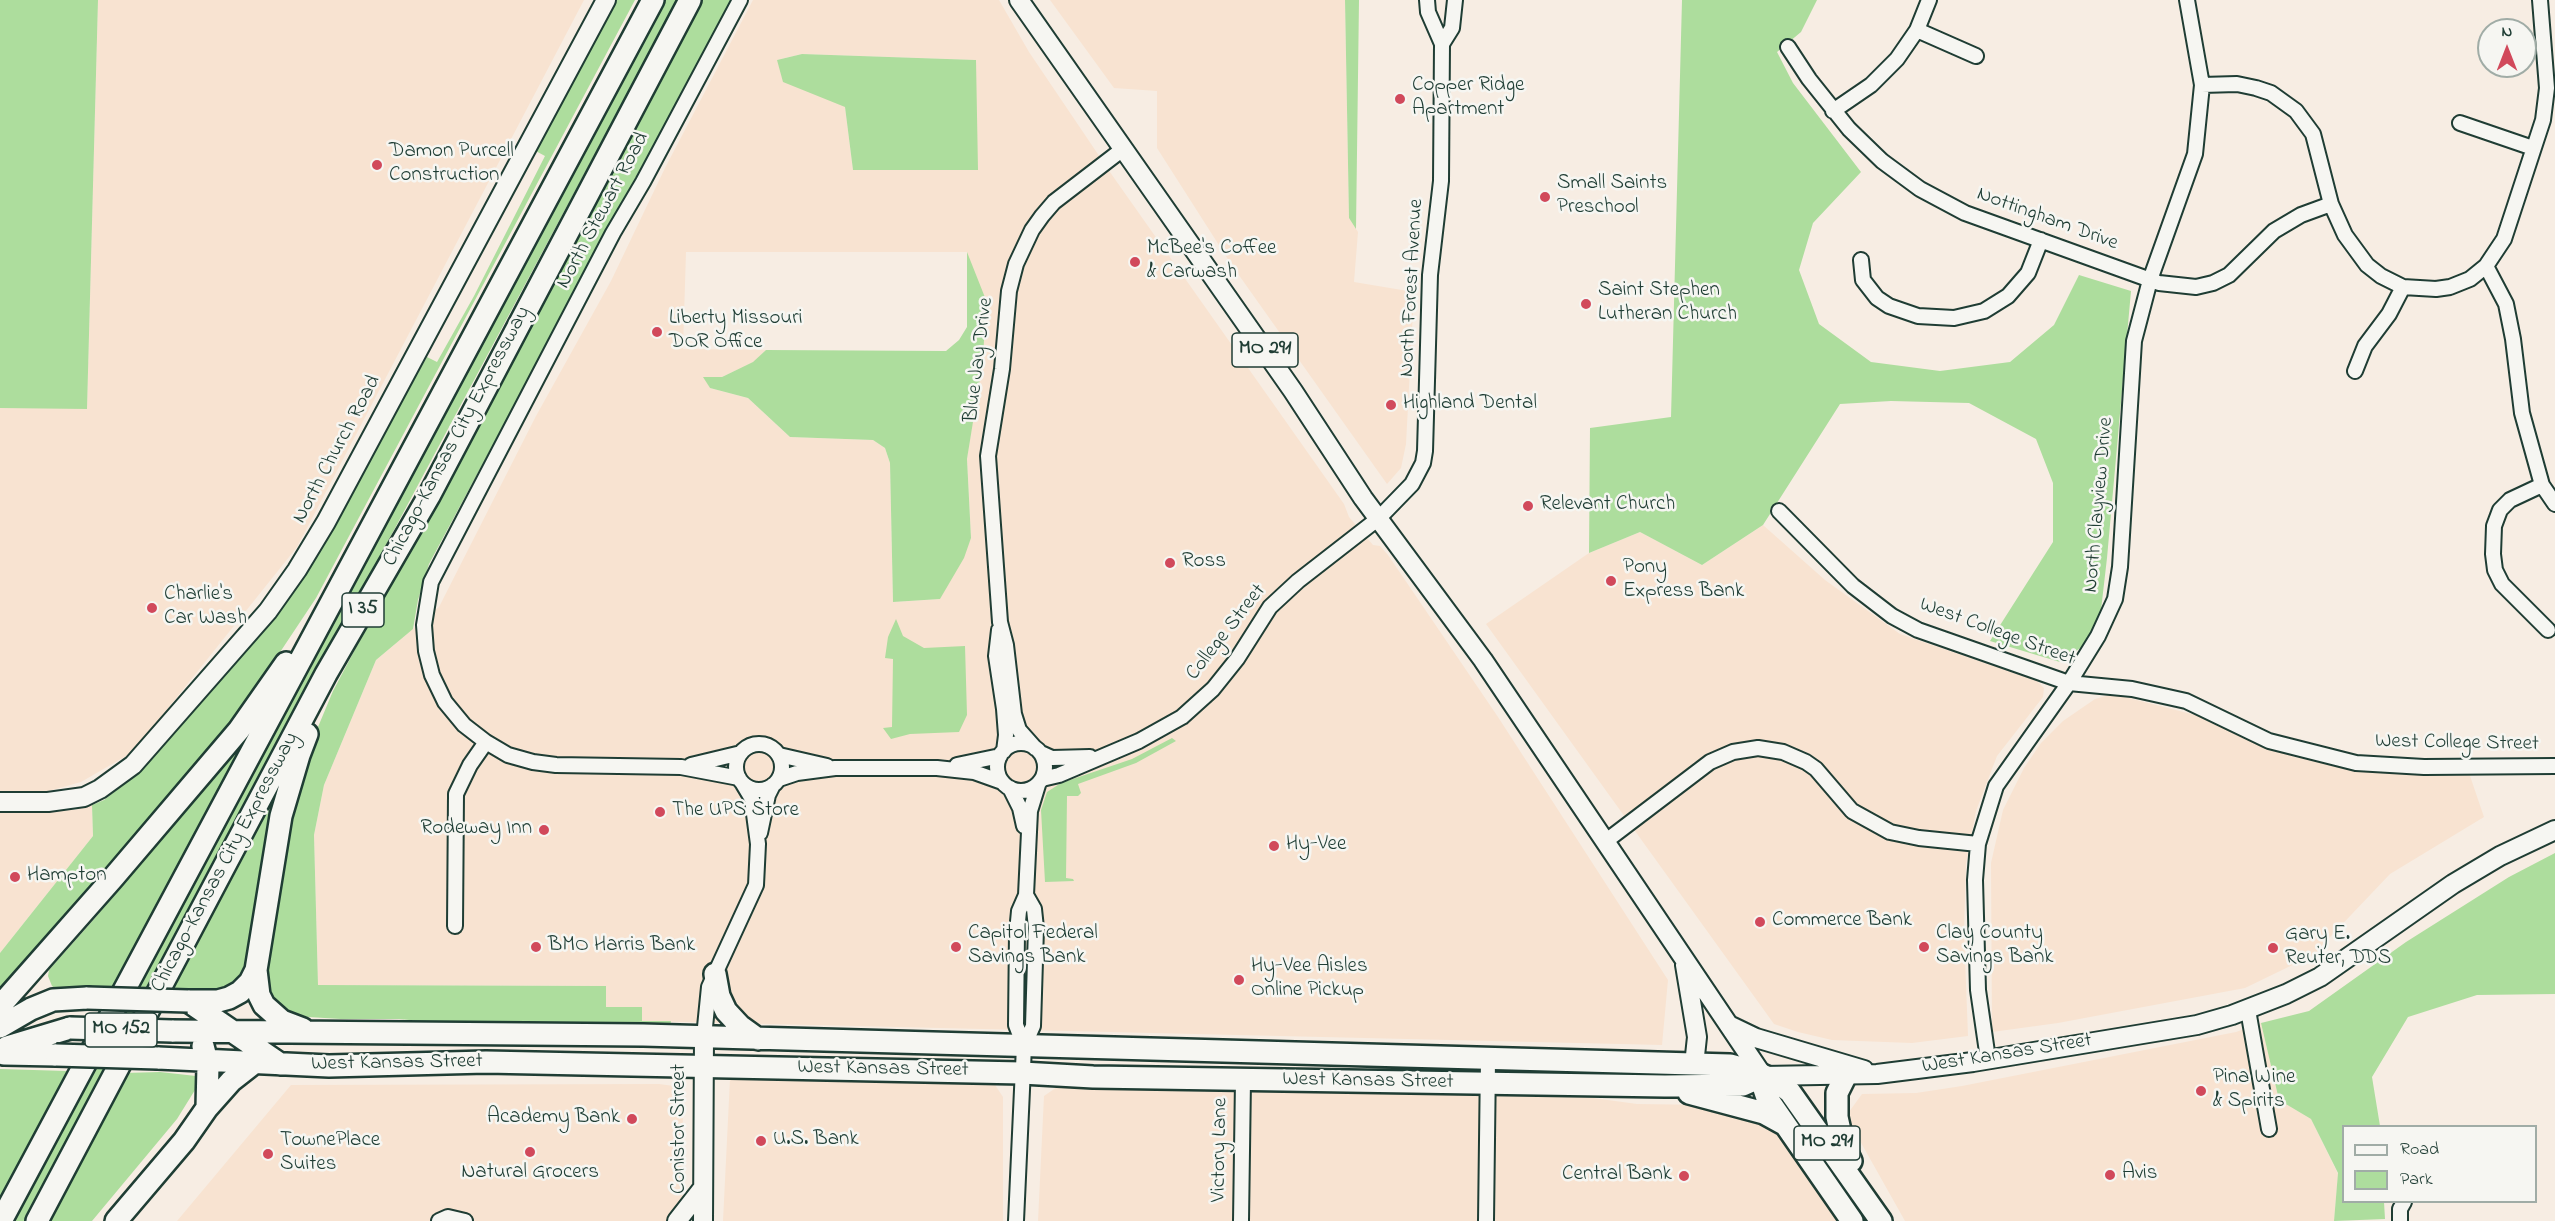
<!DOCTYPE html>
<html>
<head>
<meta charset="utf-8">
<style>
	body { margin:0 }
	#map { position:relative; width:2555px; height:1221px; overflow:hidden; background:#f7ede3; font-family:"Indie Flower",sans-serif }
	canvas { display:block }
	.legend { position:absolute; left:2342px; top:1125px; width:195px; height:78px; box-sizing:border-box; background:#f6f6f2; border:2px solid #a0aca6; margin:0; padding:8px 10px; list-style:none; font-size:18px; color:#1f3d34 }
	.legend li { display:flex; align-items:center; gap:12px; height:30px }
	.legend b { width:30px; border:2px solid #a0aca6 }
	.north { position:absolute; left:2477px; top:18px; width:60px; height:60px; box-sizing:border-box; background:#f6f6f2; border:2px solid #a0aca6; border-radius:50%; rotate:0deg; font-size:16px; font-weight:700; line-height:24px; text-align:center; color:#1f3d34 }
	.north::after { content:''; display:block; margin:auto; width:21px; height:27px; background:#d1495b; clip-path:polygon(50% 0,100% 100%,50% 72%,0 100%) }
</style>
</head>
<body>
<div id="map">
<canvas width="2555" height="1221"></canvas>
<ul class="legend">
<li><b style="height:8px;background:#f6f6f2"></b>Road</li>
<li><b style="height:16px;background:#addd9d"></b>Park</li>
</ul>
<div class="north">N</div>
</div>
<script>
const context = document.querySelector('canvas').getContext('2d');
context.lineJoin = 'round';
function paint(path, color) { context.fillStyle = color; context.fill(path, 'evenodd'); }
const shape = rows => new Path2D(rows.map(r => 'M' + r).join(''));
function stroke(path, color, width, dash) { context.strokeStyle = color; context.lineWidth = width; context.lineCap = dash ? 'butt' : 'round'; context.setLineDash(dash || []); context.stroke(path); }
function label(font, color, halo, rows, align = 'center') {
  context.font = font + ' "Indie Flower",sans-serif'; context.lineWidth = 5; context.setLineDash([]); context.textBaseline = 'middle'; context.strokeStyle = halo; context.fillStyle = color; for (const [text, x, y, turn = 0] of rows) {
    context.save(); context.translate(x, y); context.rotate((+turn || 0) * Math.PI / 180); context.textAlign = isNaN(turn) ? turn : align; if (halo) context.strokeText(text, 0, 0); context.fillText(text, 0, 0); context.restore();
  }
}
const built = shape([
	[98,0,584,0,297,547,133,752,81,782,45,792,0,791,0,408,87,408],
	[753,0,999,0,1029,52,1112,175,1344,504,1349,517,1373,545,1380,546,1388,555,1498,717,1668,980,1662,1045,642,1021,642,1007,606,1007,606,986,318,985,314,835,324,785,376,660,439,607,536,416,611,281,665,168],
	[802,54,976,60,853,170,845,107,777,60],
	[686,252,967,252,973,419,967,459,971,538,940,599,893,602,890,463,885,448,873,440,790,437,748,398,710,388,704,377,722,377,754,362,766,350,683,349],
	[1050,0,1345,0,1349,218,1358,232,1354,282,1414,292,1406,444,1401,468,1387,484,1231,264,1157,148,1157,91,1114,88],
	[1763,525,1825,580,1900,634,2037,681,2044,688,2043,697,1997,756,1976,811,1966,864,1964,932,1968,1036,1912,1043,1832,1040,1798,1032,1774,1024,1486,624,1589,553,1640,532,1702,565],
	[2113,694,2211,719,2294,757,2378,772,2469,773,2484,817,2390,874,2313,955,2245,988,2058,1023,1992,1032,1991,863,2003,810,2024,768,2041,743,2063,721,2095,699],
	[92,805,93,836,0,953,0,811,75,810],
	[2261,1023,2279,1100,2311,1119,2338,1174,2334,1221,1905,1221,1846,1116,1862,1094,1916,1093,1962,1086,2236,1032],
	[730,1079,993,1082,1003,1097,1003,1221,723,1221],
	[659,1084,674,1086,683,1102,682,1221,177,1221,291,1085],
	[1060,1085,1586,1097,1637,1104,1709,1105,1771,1122,1838,1221,1038,1221,1044,1096]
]);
const green = shape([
	[0,0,98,0,87,409,0,408],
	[617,0,635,0,316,598,239,714,22,970,0,993,0,953,93,836,92,805,104,800,141,771,241,655,381,438,427,357,437,362,474,296,545,156,532,149],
	[662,0,677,0,25,1221,9,1221],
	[699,0,731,0,429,564,418,600,413,629,376,660,324,785,314,835,318,985,606,986,606,1007,642,1007,642,1021,671,1021,670,1027,461,1025,399,1019,341,1019,292,1016,278,1012,265,987,268,952,289,823,301,774,318,727,333,691],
	[1345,0,1359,0,1356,229,1349,218],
	[1682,0,1817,0,1801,32,1777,52,1793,83,1861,172,1813,223,1799,270,1819,324,1871,362,1940,371,2010,362,2054,325,2079,275,2131,291,2107,558,2098,636,2060,662,1990,641,2053,542,2053,483,2036,439,1969,403,1891,401,1840,404,1763,525,1702,565,1640,532,1589,553,1590,428,1671,417],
	[802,54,976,60,978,170,853,170,845,107,783,82,777,60],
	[967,252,986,300,983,360,967,459,971,538,964,558,940,599,893,602,890,463,885,448,873,440,790,437,748,398,710,388,703,377,722,377,753,362,766,350,946,351,959,340,967,327],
	[896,619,903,636,924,648,965,646,967,715,959,732,910,734,891,739,883,728,892,727,893,659,885,658,888,637],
	[251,723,254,723,248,737,111,991,58,991,52,986,48,976,49,970,95,918],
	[1172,738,1176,741,1136,763,1078,784,1081,793,1078,796,1067,796,1066,878,1073,879,1074,881,1045,882,1041,810,1047,792,1061,783,1132,759],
	[285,773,245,971,235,985,223,992,170,992],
	[2555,853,2555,994,2477,995,2408,1017,2372,1077,2380,1126,2344,1126,2344,1202,2384,1202,2385,1219,2334,1221,2338,1173,2311,1119,2279,1100,2261,1023,2309,1011,2406,942,2509,877],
	[0,1069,67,1071,0,1198],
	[160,1072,196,1076,195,1090,177,1119,92,1221,46,1221,124,1073]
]);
const minor = shape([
	[1427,0,1428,12,1442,44,1452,28,1455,0],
	[1917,30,1976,56],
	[1788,47,1809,79,1849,129,1882,161,1920,189,1965,213,2159,283,2196,287,2213,283,2229,275,2274,231,2301,215,2331,204],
	[2202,85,2237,84,2256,88,2271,93,2296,111,2313,134,2331,204,2345,235,2367,265,2381,276,2403,287,2436,289,2450,287,2470,279,2486,266,2504,239,2543,120,2547,88,2540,0],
	[1833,111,1871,85,1897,59,1917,30,1929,0],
	[2460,123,2533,148],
	[1861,260,1863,280,1877,298,1889,306,1918,316,1954,318,1984,311,2008,296,2028,273,2041,240],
	[2486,266,2506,304,2513,339,2522,413,2542,485,2555,504],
	[2355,371,2365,346,2389,314,2403,287],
	[2542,485,2510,500,2500,510,2494,526,2493,554,2495,570,2502,584,2548,630],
	[1779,511,1853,586,1892,616,1918,630,2069,683,2132,689,2186,701,2269,741,2356,763,2424,767,2555,766],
	[999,630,996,656,1004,709,1006,735,1004,751],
	'997 767a24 24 0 1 1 48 0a24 24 0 1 1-48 0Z',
	'736 767a23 23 0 1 1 46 0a23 23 0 1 1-46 0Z',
	[1035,748,1019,730,1014,714,1006,645,1000,622,988,456,1002,369,1009,291,1016,264,1032,230,1042,216,1054,202,1123,149],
	[1041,753,1052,758,1090,757],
	[779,755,827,766],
	[691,765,741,753],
	[957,765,1000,756],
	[739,778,681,767,556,765,533,762,508,755,486,742,464,725,445,702,432,675,426,651,424,625,431,582,445,555,613,233,643,182,740,0],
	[779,779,797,773,835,768,937,768,974,772,1002,782],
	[1042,779,1059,775,1139,741,1182,717,1213,689,1237,659,1270,607,1298,581,1379,518,1412,484,1423,463,1425,451,1430,275,1441,181,1442,44],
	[1010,788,1020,808,1024,826],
	[760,833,768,795,773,785],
	[1606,841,1710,762,1733,752,1758,748,1783,752,1806,762,1816,769,1852,811,1890,832,1919,838,1978,844],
	[455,926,456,794,470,765,486,742],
	[2248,1010,2269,1129],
	[704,1037,709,987,756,885,758,844,752,799,743,784],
	[1024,1046,1016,1025,1017,932,1019,911,1026,895,1030,811,1038,785],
	[1988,1059,1978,990,1975,880,1978,844,1996,786,2069,683,2098,636,2115,599,2120,567,2134,341,2150,280,2195,154,2202,85,2187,0],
	[439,1221,448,1217,465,1221],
	[1016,1221,1024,1046,1033,1026,1036,928,1034,909,1026,895],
	[1241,1221,1243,1080],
	[1486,1221,1488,1060],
	[2400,1221,2400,1209,2404,1202]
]);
const major = shape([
	[1019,0,1293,391,1363,498,1483,660,1763,1076,1877,1074,1973,1062,2197,1025,2232,1015,2286,994,2320,977,2453,884,2500,856,2555,830],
	[0,802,48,802,84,797,100,789,133,765,268,611,297,570,326,522,606,0],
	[1685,965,1697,1037,1694,1065],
	[1731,1026,1756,1038,1864,1070],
	[677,1221,702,1189],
	[703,1221,704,1037]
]);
const highway = shape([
	[256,970,259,995,264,1005,282,1021,303,1029],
	[715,974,719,996,726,1011,740,1026,758,1039],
	[188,1001,218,1001,229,998,240,992,250,982,256,970,281,816,299,755,307,734],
	[188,1001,280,1064],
	[0,1006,113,878,239,730,286,663],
	[0,1027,31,1009,53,1000,87,998],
	[172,1031,643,1035,1730,1065,1756,1072,1777,1082,1790,1092,1881,1221],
	[203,1046,208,1065,207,1108],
	[0,1053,7,1047,70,1028],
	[4,1054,56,1055],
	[158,1058,329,1066,486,1062,1022,1073,1093,1077,1665,1086,1743,1085,1763,1076],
	[1846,1075,1837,1093,1837,1117,1843,1144,1851,1161],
	[1763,1076,1764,1089,1767,1098,1852,1221],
	[1689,1093,1764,1113,1784,1124],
	[1,1221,653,0],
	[37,1221,326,674,429,496,690,0],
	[116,1221,184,1141,207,1108,231,1081,254,1063]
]);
const highwayBridge = shape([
	[87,998,188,1001],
	[70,1028,172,1031],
	[56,1055,158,1058]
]);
const markers = [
	[1400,99,6,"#d1495b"],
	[377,165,6,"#d1495b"],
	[1545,197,6,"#d1495b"],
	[1135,262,6,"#d1495b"],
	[1586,304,6,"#d1495b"],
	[657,332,6,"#d1495b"],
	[1391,405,6,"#d1495b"],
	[1528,506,6,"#d1495b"],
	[1170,563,6,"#d1495b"],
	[1611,581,6,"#d1495b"],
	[152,608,6,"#d1495b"],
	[660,812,6,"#d1495b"],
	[544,830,6,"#d1495b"],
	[1274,846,6,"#d1495b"],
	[15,877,6,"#d1495b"],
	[1760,922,6,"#d1495b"],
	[536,947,6,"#d1495b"],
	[956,947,6,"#d1495b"],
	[1924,947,6,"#d1495b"],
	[2273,948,6,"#d1495b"],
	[1239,980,6,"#d1495b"],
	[2201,1091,6,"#d1495b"],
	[632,1119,6,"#d1495b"],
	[761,1141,6,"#d1495b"],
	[530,1152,6,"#d1495b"],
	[268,1154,6,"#d1495b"],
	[2110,1175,6,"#d1495b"],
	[1684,1176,6,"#d1495b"]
];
const shields = [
	[1265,350,66],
	[363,610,42],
	[121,1030,72],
	[1827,1143,66]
];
const shieldNames = [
	["MO 291",1265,350],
	["I 35",363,610],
	["MO 152",121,1030],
	["MO 291",1827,1143]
];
const poiNames = [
	["Copper Ridge",1412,87],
	["Apartment",1412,111],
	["Damon Purcell",389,153],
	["Construction",389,177],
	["Small Saints",1557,185],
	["Preschool",1557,209],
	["McBee's Coffee",1147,250],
	["& Carwash",1147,274],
	["Saint Stephen",1598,292],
	["Lutheran Church",1598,316],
	["Liberty Missouri",669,320],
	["DOR Office",669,344],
	["Highland Dental",1403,405],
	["Relevant Church",1540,506],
	["Ross",1182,563],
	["Pony",1623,569],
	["Express Bank",1623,593],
	["Charlie's",164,596],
	["Car Wash",164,620],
	["The UPS Store",672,812],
	["Rodeway Inn",532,830,"right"],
	["Hy-Vee",1286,846],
	["Hampton",27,877],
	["Commerce Bank",1772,922],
	["Capitol Federal",968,935],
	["Savings Bank",968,959],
	["Clay County",1936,935],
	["Savings Bank",1936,959],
	["Gary E.",2285,936],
	["Reuter, DDS",2285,960],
	["BMO Harris Bank",548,947],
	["Hy-Vee Aisles",1251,968],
	["Online Pickup",1251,992],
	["Pina Wine",2213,1079],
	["& Spirits",2213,1103],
	["Academy Bank",620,1119,"right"],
	["U.S. Bank",773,1141],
	["TownePlace",280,1142],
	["Suites",280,1166],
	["Natural Grocers",530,1174,"center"],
	["Avis",2122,1175],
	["Central Bank",1672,1176,"right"]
];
const streetNames = [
	["North Stewart Road",604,211,-62],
	["Nottingham Drive",2047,220,20],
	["North Forest Avenue",1413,288,-87],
	["Blue Jay Drive",980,360,-83],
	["Chicago-Kansas City Expressway",458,437,-62],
	["North Church Road",338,450,-62],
	["North Clayview Drive",2100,505,-85],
	["College Street",1227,633,-52],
	["West College Street",1997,633,20],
	["West College Street",2457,744,1],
	["Chicago-Kansas City Expressway",226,863,-62],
	["West Kansas Street",2007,1055,-9],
	["West Kansas Street",397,1064,-1],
	["West Kansas Street",883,1070,1],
	["West Kansas Street",1368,1082,1],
	["Conistor Street",681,1129,-90],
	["Victory Lane",1221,1150,-89]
];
paint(built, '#f8e3d1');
paint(green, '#addd9d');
stroke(minor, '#1f3d34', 18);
stroke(major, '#1f3d34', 22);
stroke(highway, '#1f3d34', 26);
stroke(minor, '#f6f6f2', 14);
stroke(major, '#f6f6f2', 18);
stroke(highway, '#f6f6f2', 21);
stroke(highwayBridge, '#1f3d34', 26, []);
stroke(highwayBridge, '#f6f6f2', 21);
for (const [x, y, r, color] of markers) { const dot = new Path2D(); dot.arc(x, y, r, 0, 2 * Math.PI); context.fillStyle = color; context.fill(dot); stroke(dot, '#f6f6f2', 2); }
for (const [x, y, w] of shields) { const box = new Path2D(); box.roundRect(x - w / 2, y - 17, w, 34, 4.5); context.fillStyle = '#f6f6f2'; context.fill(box); stroke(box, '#1f3d34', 1.5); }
label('bold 20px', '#1f3d34', null, shieldNames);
label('21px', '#1f3d34', '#f6f6f2', poiNames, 'left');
label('21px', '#1f3d34', '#f6f6f2', streetNames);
</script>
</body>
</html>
